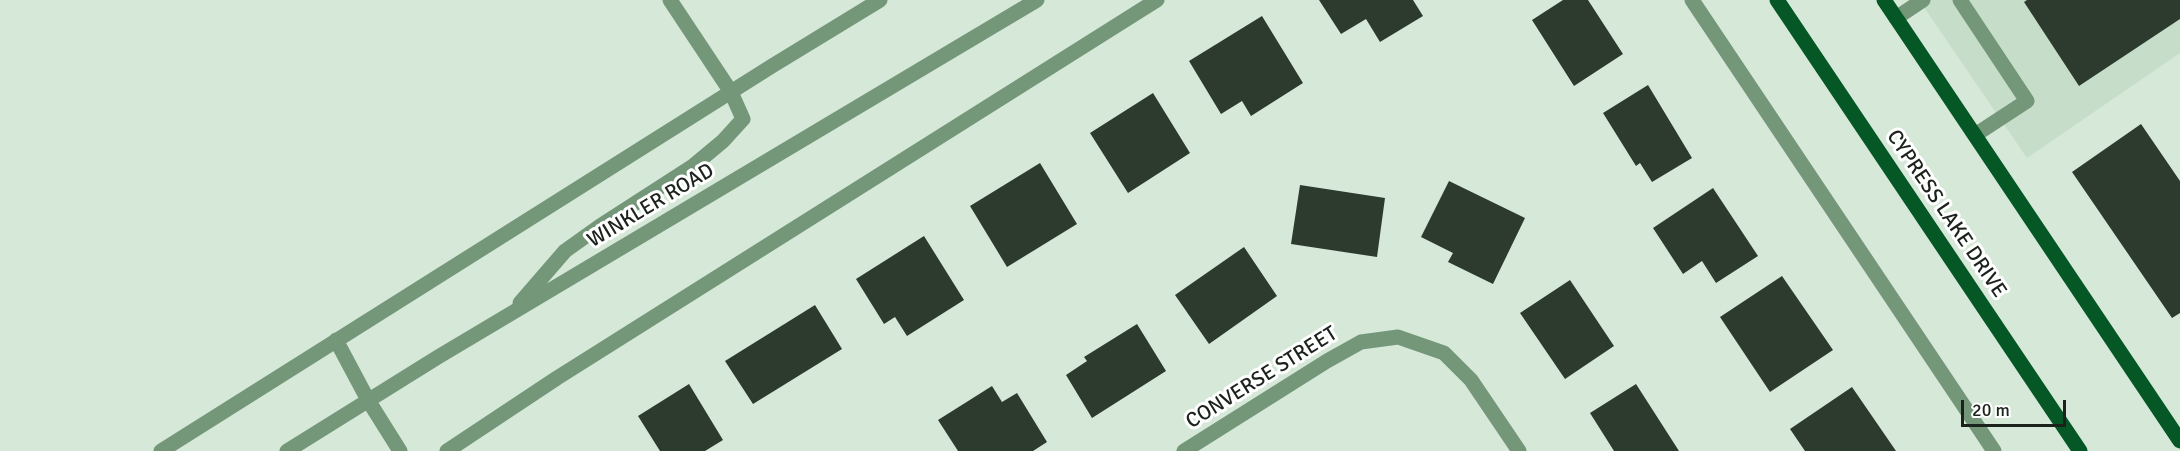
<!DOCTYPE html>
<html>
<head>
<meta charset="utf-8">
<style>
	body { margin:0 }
	#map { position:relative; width:2180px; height:451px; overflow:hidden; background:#d6e8d8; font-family:Signika,sans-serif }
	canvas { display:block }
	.scale { position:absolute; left:1961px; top:400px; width:105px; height:27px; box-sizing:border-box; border:3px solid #1b221c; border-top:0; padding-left:8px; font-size:18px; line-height:21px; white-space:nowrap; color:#1b221c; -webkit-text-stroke:4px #fff; paint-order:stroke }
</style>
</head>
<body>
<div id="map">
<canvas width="2180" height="451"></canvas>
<div class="scale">20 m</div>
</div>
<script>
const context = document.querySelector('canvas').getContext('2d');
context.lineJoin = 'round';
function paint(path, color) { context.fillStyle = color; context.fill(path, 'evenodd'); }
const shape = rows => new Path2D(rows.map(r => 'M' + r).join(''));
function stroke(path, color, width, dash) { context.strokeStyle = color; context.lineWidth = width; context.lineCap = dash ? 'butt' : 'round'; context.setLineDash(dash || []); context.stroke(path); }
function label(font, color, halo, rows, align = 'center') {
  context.font = font + ' Signika,sans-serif'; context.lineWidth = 6; context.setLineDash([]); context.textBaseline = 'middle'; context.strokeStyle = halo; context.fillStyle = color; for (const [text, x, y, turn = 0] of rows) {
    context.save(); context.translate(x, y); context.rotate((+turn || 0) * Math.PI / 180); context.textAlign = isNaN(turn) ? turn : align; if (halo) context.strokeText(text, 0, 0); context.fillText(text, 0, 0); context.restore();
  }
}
const built = shape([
	[1919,0,2180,0,2180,53,2027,158]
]);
const building = shape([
	[1319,0,1413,0,1423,16,1380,42,1366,19,1341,34],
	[1563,0,1588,0,1623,54,1574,86,1532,20],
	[2027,0,2180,0,2180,19,2079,86,2024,2],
	[1262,16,1303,83,1251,116,1242,101,1221,114,1189,61],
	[1648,85,1692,158,1652,182,1640,163,1636,166,1603,113],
	[1153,93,1190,153,1128,193,1090,133],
	[2141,124,2180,181,2180,313,2172,318,2072,172],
	[1040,163,1077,224,1007,267,970,206],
	[1449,181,1525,218,1493,284,1448,262,1453,253,1421,237],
	[1300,185,1385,198,1377,257,1291,244],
	[1713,188,1758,256,1716,283,1702,261,1683,274,1653,228],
	[924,236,964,300,907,336,895,317,884,324,856,279],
	[1244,247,1277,296,1209,344,1175,295],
	[1782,276,1833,350,1770,392,1720,317],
	[1570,280,1614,346,1565,379,1520,313],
	[815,305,842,349,753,404,725,361],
	[1137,324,1166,371,1092,418,1066,375,1087,361,1084,357],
	[689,384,723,440,705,451,660,451,638,416],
	[1636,384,1679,451,1614,451,1590,413],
	[992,386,1002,402,1017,393,1047,442,1033,451,958,451,938,420],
	[1852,387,1896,451,1805,451,1790,429]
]);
const minor = shape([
	[1692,0,1994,451],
	[1960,0,2027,101,1975,135],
	[1896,18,1923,0],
	[520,303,565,251,600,226,693,166,723,141,743,119,731,92,670,0],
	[336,340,368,400,400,451],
	[161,451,772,66,880,0],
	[287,451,438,357,1037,0],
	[447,451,557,378,1157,0],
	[1184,451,1327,361,1361,342,1398,337,1444,353,1471,380,1519,451]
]);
const major = shape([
	[1777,0,2080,451],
	[1884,0,2180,441]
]);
const streetNames = [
	["WINKLER ROAD",651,206,-31],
	["CYPRESS LAKE DRIVE",1946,214,56],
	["CONVERSE STREET",1262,378,-32]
];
paint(built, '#c6dec9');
paint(building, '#2c3b2e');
stroke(minor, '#74977a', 15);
stroke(major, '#055725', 15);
label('21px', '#1b221c', '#fff', streetNames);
</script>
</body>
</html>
